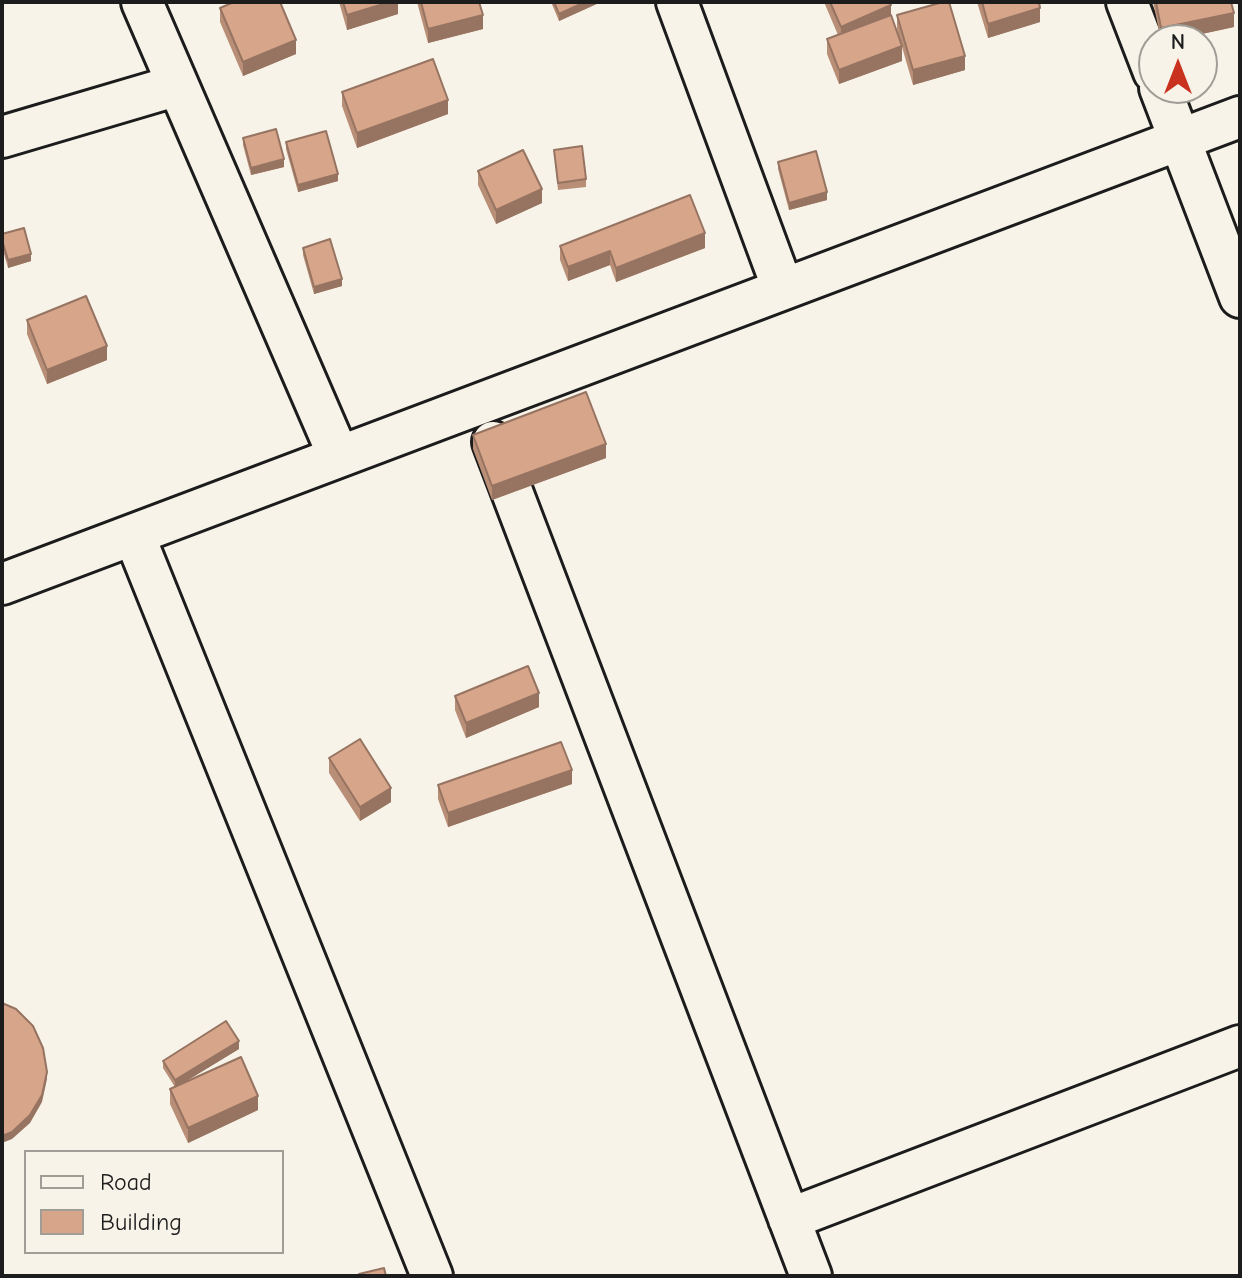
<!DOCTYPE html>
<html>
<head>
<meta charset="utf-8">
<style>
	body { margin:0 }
	#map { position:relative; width:1242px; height:1278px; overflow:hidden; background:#f7f3e8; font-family:"Comic Neue",sans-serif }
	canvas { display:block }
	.frame { position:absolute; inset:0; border:4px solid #1c1c1c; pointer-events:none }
	.legend { position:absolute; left:24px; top:1150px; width:260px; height:104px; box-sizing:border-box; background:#f7f3e8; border:2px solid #9f9d96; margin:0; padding:10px 14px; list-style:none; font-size:24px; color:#1c1c1c }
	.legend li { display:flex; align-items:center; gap:16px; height:40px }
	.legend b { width:40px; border:2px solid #9f9d96 }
	.north { position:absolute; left:1138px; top:24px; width:80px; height:80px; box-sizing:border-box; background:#f7f3e8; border:2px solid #9f9d96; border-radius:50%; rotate:0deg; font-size:22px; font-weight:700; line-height:32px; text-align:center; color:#1c1c1c }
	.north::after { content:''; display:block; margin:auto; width:28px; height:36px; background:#c8321e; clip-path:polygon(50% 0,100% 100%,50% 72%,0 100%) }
</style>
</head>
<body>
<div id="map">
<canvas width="1242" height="1278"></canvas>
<div class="frame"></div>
<ul class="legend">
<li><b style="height:10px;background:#f7f3e8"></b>Road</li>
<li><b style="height:22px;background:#d7a58a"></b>Building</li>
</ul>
<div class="north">N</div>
</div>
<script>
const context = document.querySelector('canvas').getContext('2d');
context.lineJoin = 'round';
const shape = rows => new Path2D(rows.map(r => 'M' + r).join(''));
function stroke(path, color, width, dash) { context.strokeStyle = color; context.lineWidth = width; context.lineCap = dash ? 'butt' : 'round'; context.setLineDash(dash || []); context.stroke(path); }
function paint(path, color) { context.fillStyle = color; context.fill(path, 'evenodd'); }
const street = shape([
	[142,2,339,457],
	[677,2,783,289],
	[1127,2,1154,72],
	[1160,88,1240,297],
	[2,137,178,85],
	[493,442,811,1276],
	[134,535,432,1276],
	[2,584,1240,117],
	[789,1219,1240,1046]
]);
const wall = shape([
	[339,2,398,2,398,14,347,30],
	[417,2,479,2,483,29,428,43],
	[551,2,601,2,559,21],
	[824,2,889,2,891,15,900,42,897,29,897,15,965,70,913,85,902,47,902,61,839,84,827,54,827,39,838,35],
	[977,2,1039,2,1040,22,988,38],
	[1153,2,1231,2,1234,27,1174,40,1161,40],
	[220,8,296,54,243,76,220,22],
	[342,92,448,114,357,148,342,106],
	[243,138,284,167,251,175,243,145],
	[286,142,338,181,298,192,286,149],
	[554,150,586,179,586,187,558,190],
	[778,162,827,200,789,210,778,169],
	[478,171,542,203,496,224,478,185],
	[2,234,31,261,8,268,2,247],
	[560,246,705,248,616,282,610,265,568,281,560,260],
	[303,248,342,286,314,294,303,255],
	[27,320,107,360,47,384,27,334],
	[473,435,606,458,492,500,473,449],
	[455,696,539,707,466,738,455,710],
	[329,758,391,802,360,821,329,773],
	[572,784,448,827,438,799,438,785],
	[239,1049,181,1084,258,1110,188,1143,170,1104,170,1089,175,1087,163,1068,163,1061]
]);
const shadedWall = shape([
	[390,2,398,2,398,14,347,30,347,15],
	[585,2,601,2,559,21,559,14],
	[891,5,891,19,841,41,841,27],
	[1040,8,1040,22,988,38,988,24],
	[1234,13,1234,27,1174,40,1161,40,1161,28],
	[483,15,483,29,428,43,428,29],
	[296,40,296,54,243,76,243,62],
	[902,46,902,61,839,84,839,70],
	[965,56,965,70,913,85,913,70],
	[448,100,448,114,357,148,357,133],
	[284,159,284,167,251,175,251,168],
	[338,174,338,181,298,192,298,185],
	[542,189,542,203,496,224,496,210],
	[827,192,827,200,789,210,789,203],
	[705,233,705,248,616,282,616,268],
	[610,251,610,265,568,281,568,267],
	[31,254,31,261,8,268,8,260],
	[342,279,342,286,314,294,314,287],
	[107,346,107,360,47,384,47,370],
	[606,444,606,458,492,500,492,486],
	[539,693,539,707,466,738,466,723],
	[572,770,572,784,448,827,448,813],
	[391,788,391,802,360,821,360,807],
	[239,1041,239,1049,175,1088,175,1080],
	[47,1072,47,1079,42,1102,30,1123,12,1139,2,1143,2,1136],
	[258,1096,258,1110,188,1143,188,1128]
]);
const building = shape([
	[234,2,280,2,296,40,243,62,220,8,234,2],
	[343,2,390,2,347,15,343,2],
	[421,2,479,2,483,15,428,29,421,2],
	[554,2,585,2,559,14,554,2],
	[830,2,889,2,891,5,841,27,830,2],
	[943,2,949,2,965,56,913,70,897,15,943,2],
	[982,2,1039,2,1040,8,988,24,982,2],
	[1156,2,1231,2,1234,13,1161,28,1156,2],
	[891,15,902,46,839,70,827,39,891,15],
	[433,59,448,100,357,133,342,92,433,59],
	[276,129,284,159,251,168,243,138,276,129],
	[326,131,338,174,298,185,286,142,326,131],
	[582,146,586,179,558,183,554,150,582,146],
	[523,150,542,189,496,210,478,171,523,150],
	[816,151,827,192,789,203,778,162,816,151],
	[690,195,705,233,616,268,610,251,568,267,560,246,690,195],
	[24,228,31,254,8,260,2,240,2,234,24,228],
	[330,239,342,279,314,287,303,248,330,239],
	[86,296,107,346,47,370,27,320,86,296],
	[586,392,606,444,492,486,473,435,586,392],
	[528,666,539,693,466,723,455,696,528,666],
	[360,739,391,788,360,807,329,758,360,739],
	[561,742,572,770,448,813,438,785,561,742],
	[2,1003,16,1009,33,1026,43,1048,47,1072,42,1095,30,1115,12,1132,2,1136,2,1003],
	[226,1021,239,1041,175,1080,163,1061,226,1021],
	[241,1057,258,1096,188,1128,170,1089,241,1057],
	[384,1268,386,1276,359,1276,359,1274,384,1268]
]);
stroke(street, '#1c1c1c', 46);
stroke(street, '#f7f3e8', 40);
paint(wall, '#b98e77');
paint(shadedWall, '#967461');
paint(building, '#d7a58a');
stroke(building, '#967461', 2);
</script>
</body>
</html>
